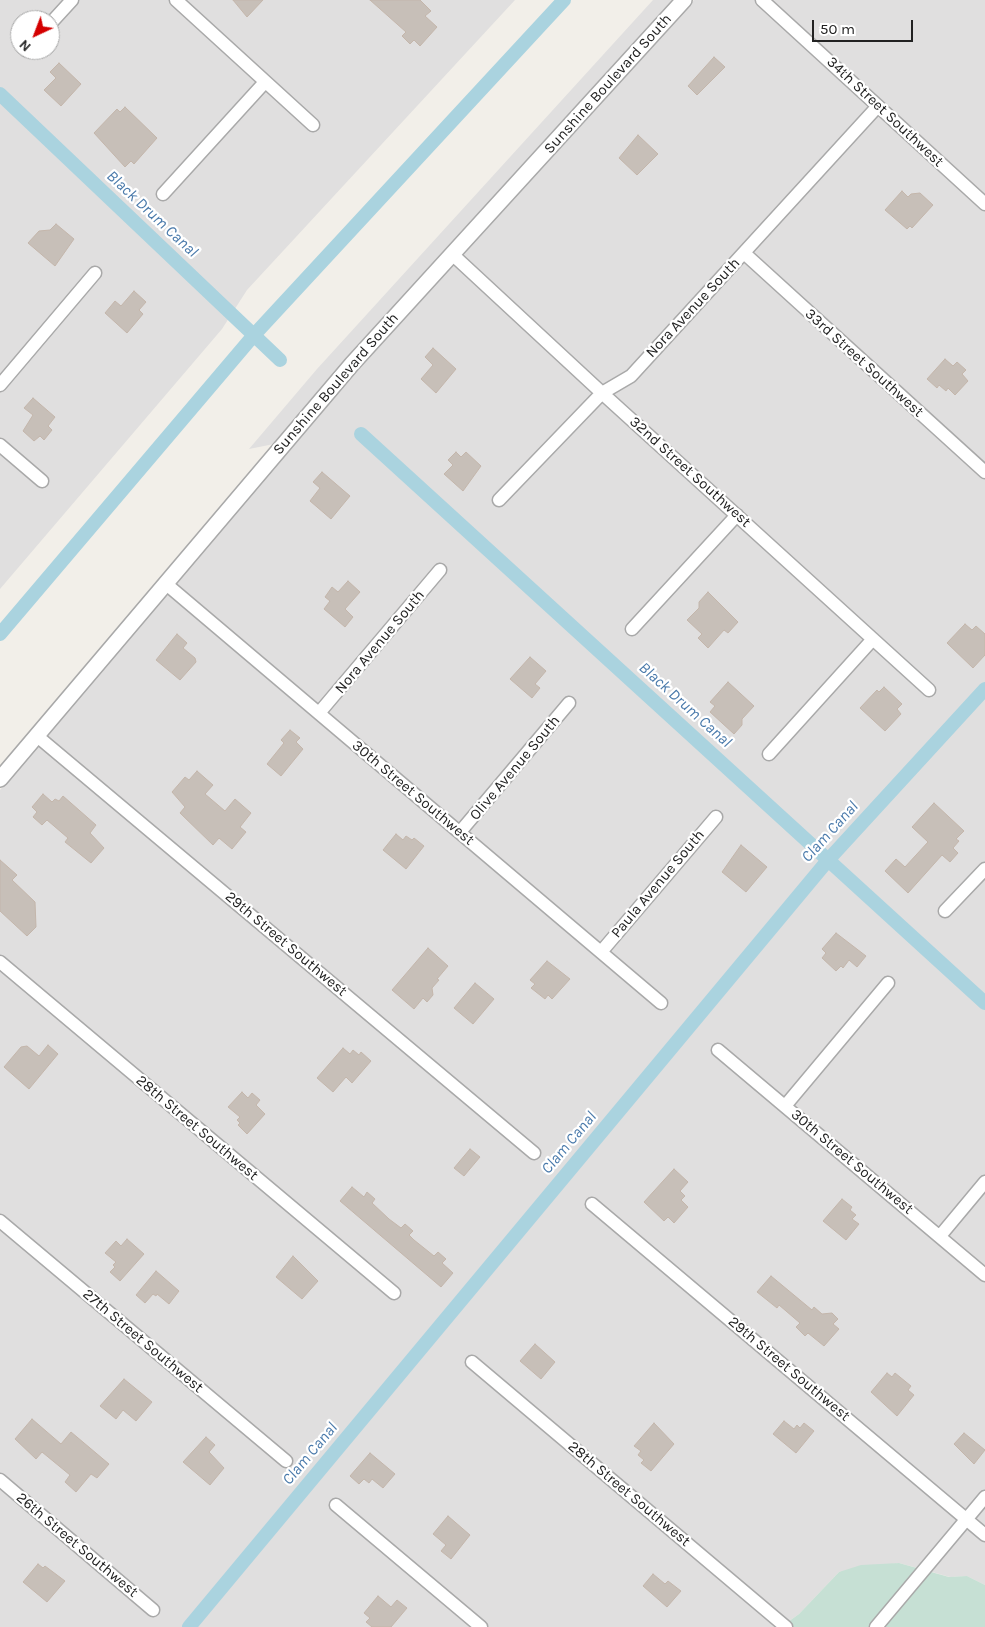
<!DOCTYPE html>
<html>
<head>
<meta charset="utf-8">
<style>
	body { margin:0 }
	#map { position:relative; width:985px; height:1627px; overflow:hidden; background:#f2efe9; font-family:Karla,sans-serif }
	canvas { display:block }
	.north { position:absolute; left:10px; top:10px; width:50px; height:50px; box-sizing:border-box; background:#fff; border:1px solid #a7a7a7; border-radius:50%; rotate:223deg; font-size:14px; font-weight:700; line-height:20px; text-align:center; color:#222 }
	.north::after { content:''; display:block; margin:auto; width:18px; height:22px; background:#d40000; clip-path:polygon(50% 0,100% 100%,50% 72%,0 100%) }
	.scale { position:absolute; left:812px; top:20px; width:101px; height:22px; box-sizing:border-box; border:2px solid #222; border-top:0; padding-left:6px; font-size:15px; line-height:18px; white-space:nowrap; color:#222; -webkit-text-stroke:4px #fff; paint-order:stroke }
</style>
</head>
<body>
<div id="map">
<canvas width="985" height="1627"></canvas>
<div class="north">N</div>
<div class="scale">50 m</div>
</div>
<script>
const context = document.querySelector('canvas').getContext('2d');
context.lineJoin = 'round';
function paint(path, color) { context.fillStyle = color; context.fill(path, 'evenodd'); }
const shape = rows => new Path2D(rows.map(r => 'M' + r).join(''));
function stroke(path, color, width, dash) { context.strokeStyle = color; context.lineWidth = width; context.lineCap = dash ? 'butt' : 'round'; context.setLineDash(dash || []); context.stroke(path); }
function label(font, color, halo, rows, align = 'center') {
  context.font = font + ' Karla,sans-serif'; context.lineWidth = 4.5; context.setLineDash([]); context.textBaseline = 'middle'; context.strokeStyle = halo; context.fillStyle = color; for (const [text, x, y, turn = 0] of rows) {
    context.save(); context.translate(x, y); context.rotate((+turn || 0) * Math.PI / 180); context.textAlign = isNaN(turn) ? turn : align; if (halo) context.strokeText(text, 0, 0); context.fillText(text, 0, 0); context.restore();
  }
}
const residential = shape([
	[0,0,515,0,247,290,222,329,0,589],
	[20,20,50,20,50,50,20,50],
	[653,0,675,0,347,359,274,444,249,449,317,369],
	[694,0,985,0,985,1585,967,1576,950,1577,899,1563,839,1572,799,1614,781,1627,0,1627,0,790,357,369]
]);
const wetland = shape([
	[899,1563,949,1577,967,1576,985,1585,985,1627,781,1627,799,1614,839,1572,861,1565]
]);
const canal = shape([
	[0,94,280,360],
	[361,434,985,1003],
	[0,634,254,335,564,0],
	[189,1627,829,859,985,689]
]);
const building = shape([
	[233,0,263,0,247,17,233,0],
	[370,0,420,0,431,11,425,16,437,27,420,46,414,40,410,44,402,36,406,32,370,0],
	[714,57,725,67,697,95,688,86,714,57],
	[59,63,81,84,61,106,44,90,56,78,50,72,59,63],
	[125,107,157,138,134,164,131,161,125,167,94,133,117,109,120,112,125,107],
	[638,135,658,154,637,175,619,158,638,135],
	[902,191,908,197,911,194,920,193,933,205,912,228,910,226,907,229,885,210,902,191],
	[56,224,74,239,55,266,28,243,39,231,50,230,56,224],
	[134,291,146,302,139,310,143,314,127,333,105,313,115,301,121,306,134,291],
	[433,348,456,369,436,393,421,379,433,365,425,357,433,348],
	[945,359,953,366,957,362,966,370,962,374,968,381,955,395,948,388,946,391,939,385,937,388,927,379,945,359],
	[33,398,55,417,48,426,52,430,44,440,40,436,34,441,23,431,33,415,24,408,33,398],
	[456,452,461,457,466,452,481,466,463,491,444,474,453,465,448,460,456,452],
	[322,472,350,496,331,519,310,501,320,488,313,482,322,472],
	[348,581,360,592,345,609,353,617,345,627,324,609,330,601,325,597,332,587,338,592,348,581],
	[708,592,738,622,728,633,724,630,708,648,698,638,702,634,687,620,699,608,699,602,708,592],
	[965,624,972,630,976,626,985,634,985,655,973,668,947,643,965,624],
	[177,634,187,643,183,648,195,658,196,662,180,680,156,660,177,634],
	[530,657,546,671,535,684,540,688,532,698,510,679,530,657],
	[728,682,754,706,742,719,742,725,734,734,710,712,715,706,710,702,728,682],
	[884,687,902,704,897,709,901,714,885,731,860,708,877,690,879,692,884,687],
	[290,730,300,738,296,742,303,749,281,776,267,764,284,743,281,740,290,730],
	[197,771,213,785,205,794,225,811,235,799,251,813,240,827,246,832,232,849,219,838,213,845,180,813,185,807,172,792,185,777,189,780,197,771],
	[43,794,52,802,55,799,59,801,63,796,96,825,90,833,104,848,91,863,65,842,68,838,47,820,42,825,33,817,37,812,32,807,43,794],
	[934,803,964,831,956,839,959,841,953,848,958,853,950,862,942,855,908,893,885,871,896,859,905,867,928,842,912,827,934,803],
	[396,834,403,840,406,836,412,840,414,838,424,846,406,869,383,850,396,834],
	[741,845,767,867,746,892,722,872,741,845],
	[0,860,17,875,12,880,35,902,36,927,27,936,0,911,0,860],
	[836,933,866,956,857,967,849,960,843,968,841,966,836,971,822,958,826,953,822,949,836,933],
	[428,948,448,966,437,979,439,980,432,988,433,995,427,1002,423,998,414,1009,392,990,428,948],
	[547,961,570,979,552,999,548,995,545,999,531,988,535,984,530,980,547,961],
	[475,983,494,999,473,1024,454,1008,475,983],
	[48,1045,58,1054,29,1089,4,1067,21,1047,27,1046,39,1056,48,1045],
	[343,1048,350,1054,353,1050,359,1055,361,1052,371,1061,352,1083,346,1077,333,1092,317,1078,343,1048],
	[242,1092,248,1098,252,1093,260,1100,256,1105,265,1114,247,1134,238,1125,240,1123,237,1120,240,1117,228,1107,242,1092],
	[470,1149,480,1157,464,1176,454,1168,470,1149],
	[674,1169,688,1182,680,1191,685,1196,681,1200,688,1207,674,1223,668,1217,664,1221,644,1202,674,1169],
	[352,1187,364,1197,367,1192,375,1199,372,1203,389,1219,401,1228,405,1224,413,1231,409,1235,414,1240,434,1256,438,1252,446,1259,442,1263,453,1273,441,1287,340,1201,352,1187],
	[842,1199,852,1207,850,1210,856,1215,852,1219,859,1224,846,1240,823,1221,842,1199],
	[127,1239,144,1254,120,1281,110,1272,115,1267,113,1265,116,1262,105,1253,116,1241,121,1246,127,1239],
	[293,1256,318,1281,302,1299,276,1277,293,1256],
	[156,1271,179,1291,169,1304,157,1294,156,1296,153,1294,145,1303,136,1295,156,1271],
	[771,1276,812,1310,814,1307,822,1314,832,1313,838,1319,833,1324,839,1329,824,1346,808,1333,805,1336,796,1327,800,1323,779,1305,777,1308,757,1292,771,1276],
	[535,1344,555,1362,541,1379,520,1361,535,1344],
	[887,1373,892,1377,895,1373,911,1386,908,1390,914,1395,897,1416,871,1392,887,1373],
	[124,1379,152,1402,136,1421,123,1410,116,1419,100,1406,124,1379],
	[32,1419,61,1444,71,1432,109,1464,97,1478,91,1474,76,1492,65,1482,70,1475,42,1452,36,1459,15,1439,32,1419],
	[784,1421,794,1429,797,1425,800,1428,804,1423,814,1431,796,1453,773,1434,784,1421],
	[654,1423,674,1444,651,1471,641,1463,644,1460,638,1455,641,1451,634,1446,654,1423],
	[964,1433,985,1450,974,1464,954,1444,964,1433],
	[206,1437,215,1445,209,1452,224,1468,210,1485,183,1462,206,1437],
	[370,1453,395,1474,383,1488,372,1479,369,1483,364,1479,359,1484,350,1476,370,1453],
	[448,1516,470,1535,451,1559,441,1551,446,1545,433,1534,448,1516],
	[38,1564,43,1568,45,1566,65,1581,47,1602,23,1582,38,1564],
	[653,1574,665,1584,668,1581,681,1591,667,1607,643,1586,653,1574],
	[378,1596,391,1607,397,1600,407,1608,391,1627,372,1627,366,1622,370,1618,364,1613,378,1596]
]);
const minor = shape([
	[176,0,313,125],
	[762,0,985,204],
	[50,24,72,0],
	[26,50,27,50],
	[163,194,265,82],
	[744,253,985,472],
	[452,254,602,393,929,690],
	[0,385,95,273],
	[0,445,42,481],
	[499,500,602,393,631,376,878,106],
	[165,583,661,1003],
	[632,629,737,515],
	[319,713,440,570],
	[37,736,534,1153],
	[769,754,873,639],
	[460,832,569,703],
	[945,911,985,869],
	[601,952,716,817],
	[0,962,394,1293],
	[718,1050,985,1275],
	[785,1106,888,983],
	[592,1204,985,1535],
	[0,1221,286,1461],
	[940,1236,985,1182],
	[472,1362,786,1627],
	[0,1480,153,1610],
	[336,1505,481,1627],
	[876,1627,985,1497]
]);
const tertiary = shape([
	[0,779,352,364,684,0]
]);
const streetNames = [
	["Sunshine Boulevard South",608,84,-48],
	["34th Street Southwest",885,112,43],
	["Nora Avenue South",693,308,-47],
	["33rd Street Southwest",864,363,42],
	["Sunshine Boulevard South",336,384,-49],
	["32nd Street Southwest",690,472,42],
	["Nora Avenue South",380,642,-50],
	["Olive Avenue South",515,768,-50],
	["30th Street Southwest",413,793,40],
	["Paula Avenue South",658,884,-50],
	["29th Street Southwest",286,944,40],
	["28th Street Southwest",197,1128,40],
	["30th Street Southwest",852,1162,40],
	["27th Street Southwest",143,1341,40],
	["29th Street Southwest",789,1369,40],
	["28th Street Southwest",629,1494,40],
	["26th Street Southwest",77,1545,40]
];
const waterNames = [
	["Black Drum Canal",152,214,43],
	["Black Drum Canal",685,705,42],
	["Clam Canal",830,832,-48],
	["Clam Canal",569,1143,-50],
	["Clam Canal",310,1454,-50]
];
paint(residential, '#e0dfdf');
paint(wetland, '#c6e0d4');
stroke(canal, '#aad3df', 14);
paint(building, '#c7bfb8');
stroke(building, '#c4b6ab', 1);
stroke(minor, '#a9a9a9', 15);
stroke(tertiary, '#a9a9a9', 18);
stroke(minor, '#fff', 12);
stroke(tertiary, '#fff', 15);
label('15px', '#222', '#fff', streetNames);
label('italic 16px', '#4a7aab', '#fff', waterNames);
</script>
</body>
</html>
